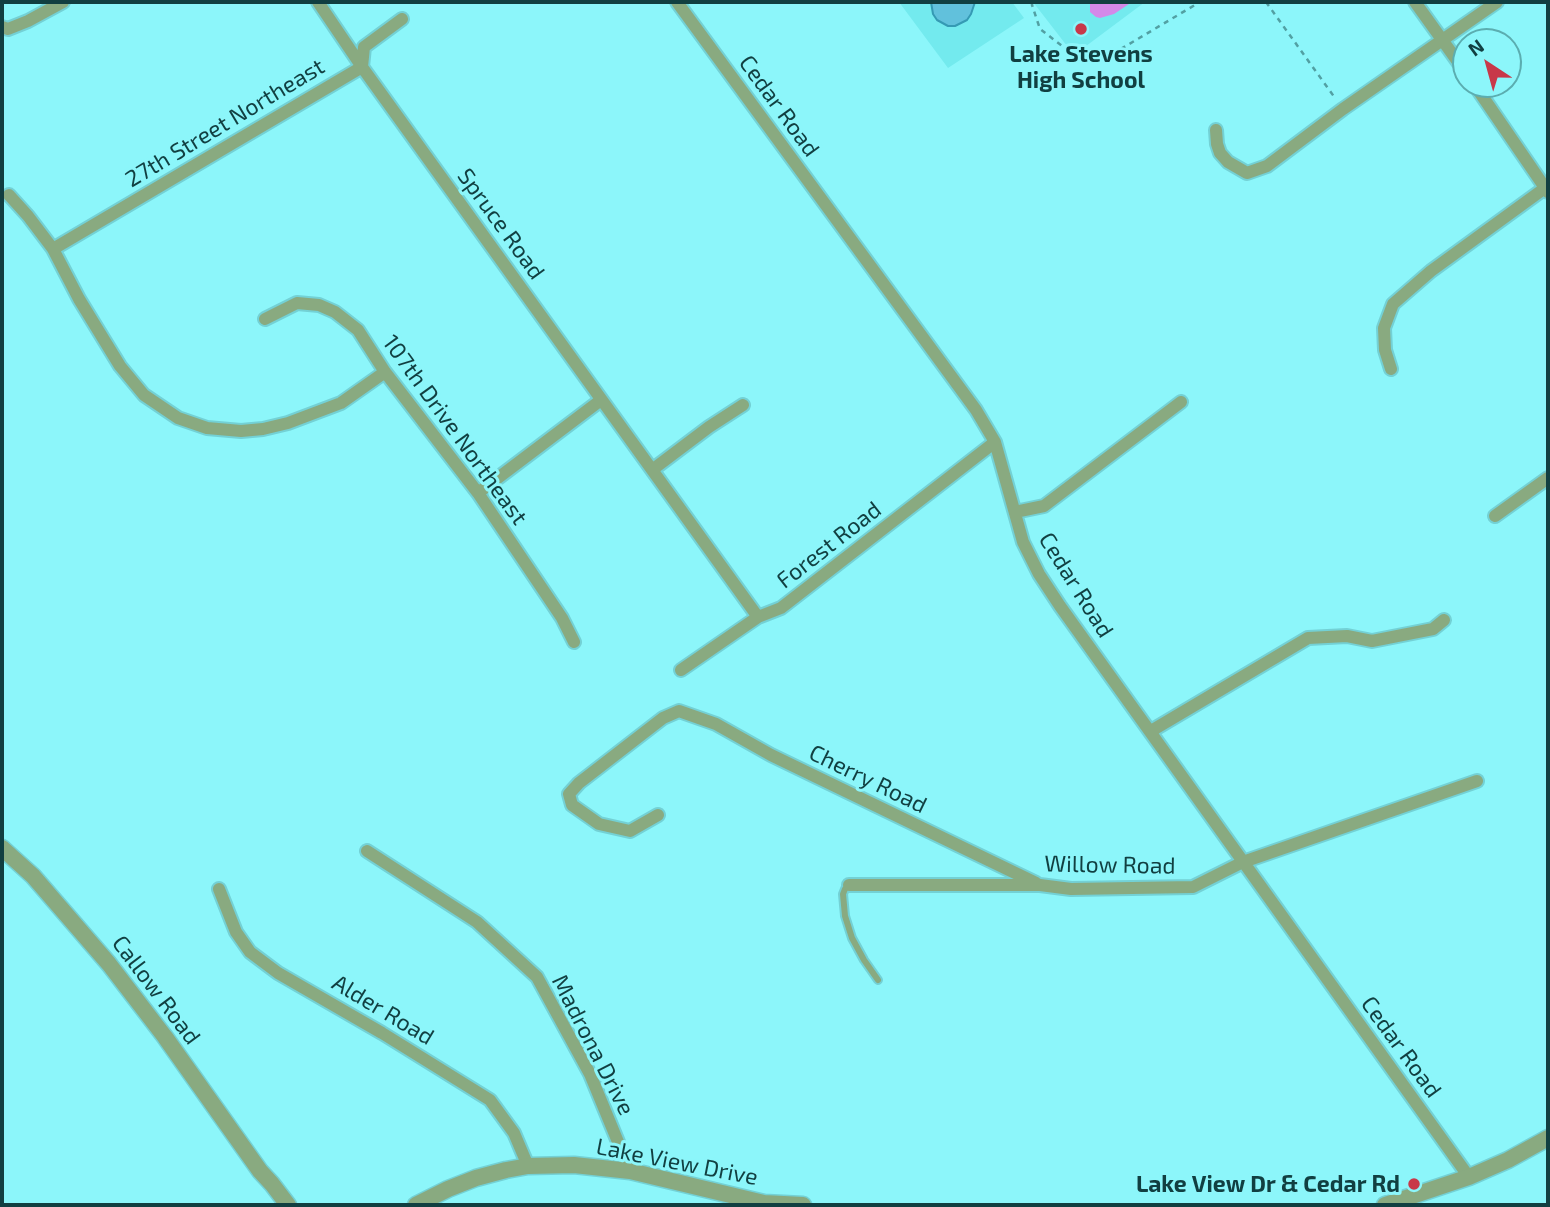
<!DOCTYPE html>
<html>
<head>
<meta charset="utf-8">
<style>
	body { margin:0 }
	#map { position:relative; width:1550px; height:1207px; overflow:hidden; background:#8cf6fa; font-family:"Exo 2",sans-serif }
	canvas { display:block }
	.frame { position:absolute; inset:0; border:4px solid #113f41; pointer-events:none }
	.north { position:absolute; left:1452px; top:28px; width:70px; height:70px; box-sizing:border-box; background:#8cf6fa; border:2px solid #5badb0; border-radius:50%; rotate:324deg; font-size:19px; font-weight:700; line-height:28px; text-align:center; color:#113f41 }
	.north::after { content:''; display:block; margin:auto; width:24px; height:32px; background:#c83849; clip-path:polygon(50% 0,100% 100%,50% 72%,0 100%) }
</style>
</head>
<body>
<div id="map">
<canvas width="1550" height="1207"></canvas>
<div class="frame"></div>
<div class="north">N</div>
</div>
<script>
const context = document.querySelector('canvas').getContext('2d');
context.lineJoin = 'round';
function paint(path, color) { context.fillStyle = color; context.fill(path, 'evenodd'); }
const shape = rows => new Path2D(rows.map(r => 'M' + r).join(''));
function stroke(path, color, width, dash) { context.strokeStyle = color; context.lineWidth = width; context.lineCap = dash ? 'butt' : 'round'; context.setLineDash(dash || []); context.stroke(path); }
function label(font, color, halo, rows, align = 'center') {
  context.font = font + ' "Exo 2",sans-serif'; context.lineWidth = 6; context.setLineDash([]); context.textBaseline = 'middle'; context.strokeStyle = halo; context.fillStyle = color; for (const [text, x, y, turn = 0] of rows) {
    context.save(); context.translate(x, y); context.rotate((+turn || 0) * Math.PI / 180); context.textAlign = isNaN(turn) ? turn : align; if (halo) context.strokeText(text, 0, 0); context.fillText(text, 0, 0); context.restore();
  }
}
const built = shape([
	[899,2,1012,2,1024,18,948,68],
	[1033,2,1145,2,1074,55]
]);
const water = shape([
	[1090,2,1132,2,1114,14,1100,18,1096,17,1090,12]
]);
const building = shape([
	[931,2,975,2,971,14,967,20,955,26,948,26,937,20,933,14,931,2]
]);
const path = shape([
	[1032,2,1032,5,1040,29,1074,55,1109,56,1200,2],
	[1266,2,1335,98]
]);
const service = shape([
	[849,885,845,889,843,894,845,916,852,938,864,960,878,980]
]);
const minor = shape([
	[318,2,362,67,758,617],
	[677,2,976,410,995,442,1023,542,1039,574,1060,606,1469,1177],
	[1415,2,1466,73],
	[2,27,8,29,28,21,63,2],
	[1474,84,1548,192],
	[1216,130,1217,144,1220,153,1228,162,1247,173,1267,166,1343,109,1497,2],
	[9,195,28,216,53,249,79,299,120,366,144,395,178,418,207,428,241,431,263,429,288,423,341,403,385,372],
	[53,249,362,67,364,47,402,19],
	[265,319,297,303,319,305,335,312,358,330,385,372,478,493,562,618,574,642],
	[1391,369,1385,350,1384,328,1393,304,1431,271,1545,188],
	[652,470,709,427,743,405],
	[478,493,601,400],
	[1015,512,1044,506,1181,402],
	[1495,516,1548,478],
	[681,670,758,617,781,608,995,442],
	[1151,731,1308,638,1347,636,1372,641,1433,629,1444,620],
	[658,815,630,831,599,824,572,805,569,794,579,783,663,718,679,711,716,724,771,755,1036,883],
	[367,851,477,922,537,977,590,1074,630,1171],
	[849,885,1040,885,1071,889,1193,887,1243,862,1477,781],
	[219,889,236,932,250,952,278,973,382,1033,490,1100,514,1133,528,1166]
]);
const tertiary = shape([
	[2,848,33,876,109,964,165,1037,260,1171,272,1184,288,1205],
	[416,1205,448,1189,476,1178,506,1170,528,1166,574,1165,630,1171,764,1203,803,1205],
	[1385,1205,1469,1177,1508,1160,1548,1138]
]);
const markers = [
	[1081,29,7,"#c83849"],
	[1414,1184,7,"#c83849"]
];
const poiNames = [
	["Lake Stevens",1081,54],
	["High School",1081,80],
	["Lake View Dr & Cedar Rd",1400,1184,"right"]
];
const streetNames = [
	["Cedar Road",779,106,54],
	["27th Street Northeast",225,123,-31],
	["Spruce Road",501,224,54],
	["107th Drive Northeast",455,430,54],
	["Forest Road",829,545,-38],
	["Cedar Road",1076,585,58],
	["Cherry Road",868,779,26],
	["Willow Road",1110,865,1],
	["Callow Road",156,990,53],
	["Alder Road",383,1010,31],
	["Madrona Drive",593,1045,63],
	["Cedar Road",1401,1047,54],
	["Lake View Drive",677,1162,11]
];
paint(built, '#73eaee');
paint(water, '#d489e9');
paint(building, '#61c1dc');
stroke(building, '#359ab4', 2);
stroke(service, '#73d1d5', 10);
stroke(minor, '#73d1d5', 16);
stroke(tertiary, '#73d1d5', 19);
stroke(path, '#52a0a3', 2.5, [5, 5]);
stroke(service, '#89aa80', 6);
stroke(minor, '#89aa80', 12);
stroke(tertiary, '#89aa80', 16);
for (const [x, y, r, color] of markers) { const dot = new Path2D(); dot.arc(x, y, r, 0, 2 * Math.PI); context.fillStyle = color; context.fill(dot); stroke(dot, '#8cf6fa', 2.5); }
label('bold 23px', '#113f41', '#8cf6fa', poiNames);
label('23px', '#113f41', '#8cf6fa', streetNames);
</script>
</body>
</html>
